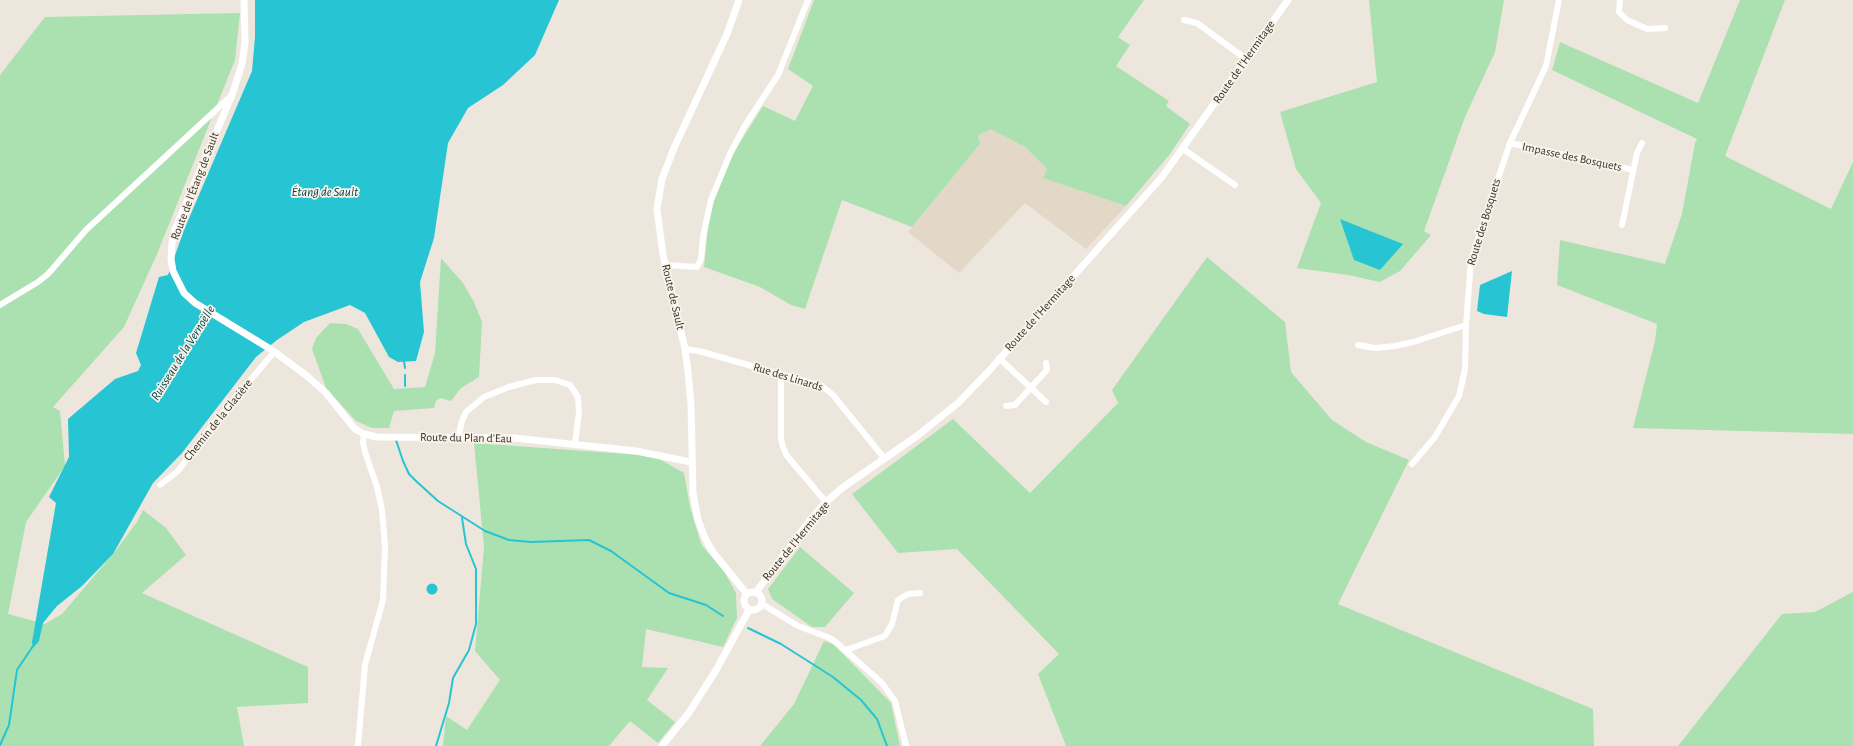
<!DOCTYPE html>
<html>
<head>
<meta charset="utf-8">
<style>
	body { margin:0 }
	canvas { display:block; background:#ede6dc }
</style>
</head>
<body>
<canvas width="1853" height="746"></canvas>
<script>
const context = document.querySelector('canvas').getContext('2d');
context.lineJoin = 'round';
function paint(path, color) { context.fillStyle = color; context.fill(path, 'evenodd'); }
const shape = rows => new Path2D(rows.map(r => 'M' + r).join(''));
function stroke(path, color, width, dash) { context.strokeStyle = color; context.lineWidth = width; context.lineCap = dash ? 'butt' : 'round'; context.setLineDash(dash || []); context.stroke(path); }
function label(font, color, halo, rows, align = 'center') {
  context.font = font + ' "Alegreya Sans",sans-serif'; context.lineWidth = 3.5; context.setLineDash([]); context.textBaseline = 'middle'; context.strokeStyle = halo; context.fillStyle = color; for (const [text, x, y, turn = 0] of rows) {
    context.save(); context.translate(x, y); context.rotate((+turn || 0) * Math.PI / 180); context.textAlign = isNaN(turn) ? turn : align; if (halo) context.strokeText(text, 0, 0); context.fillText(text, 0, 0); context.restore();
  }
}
const built = shape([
	[991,128,1025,147,1047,169,1044,178,1126,206,1086,249,1025,203,959,273,908,232,980,144,978,135]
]);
const green = shape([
	[814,0,1144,0,1118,37,1130,45,1116,66,1169,101,1166,106,1190,124,1170,154,1126,206,1043,178,1047,169,1025,147,991,129,978,135,980,144,912,227,842,200,805,309,791,305,760,287,704,267,711,197,734,152,763,106,795,121,813,86,788,69],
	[1369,0,1504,0,1495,52,1465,117,1424,231,1431,235,1400,271,1380,282,1348,275,1297,268,1321,203,1296,169,1280,112,1377,82],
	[1740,0,1785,0,1725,156,1831,209,1853,162,1853,434,1633,428,1655,341,1657,324,1557,285,1560,240,1665,264,1682,214,1695,143,1697,139,1552,70,1560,42,1698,103],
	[240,13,235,60,157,254,124,327,53,407,60,411,65,466,26,522,8,614,45,624,62,614,113,554,137,522,143,510,166,528,186,555,142,593,308,667,308,703,237,707,244,746,0,746,0,75,45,17],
	[1207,257,1285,322,1291,372,1332,420,1366,442,1409,460,1338,604,1593,709,1594,746,1066,746,1038,674,1059,654,957,549,898,553,852,494,953,419,1030,493,1118,403,1112,390],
	[441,258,463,283,474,302,482,322,479,377,461,388,451,401,440,398,436,401,434,408,394,411,389,428,372,428,356,421,326,388,312,349,316,338,330,323,346,324,358,329,394,389,425,387,435,353],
	[474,443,654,456,684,473,690,507,701,544,725,573,736,593,737,618,723,647,646,629,642,667,668,668,647,700,675,722,658,743,630,721,609,746,443,746,446,716,467,730,500,680,475,651,484,547],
	[800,547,854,593,825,627,812,627,772,599,768,589],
	[1853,592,1853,746,1678,746,1782,614,1815,612],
	[824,641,833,644,891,703,900,746,760,746,794,704]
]);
const water = shape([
	[255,0,559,0,535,55,503,85,468,108,448,143,434,238,420,282,424,332,416,361,398,362,389,357,365,313,350,305,304,322,277,340,256,357,182,453,153,483,113,554,82,586,57,606,43,623,39,641,33,648,32,642,56,503,49,497,69,457,68,419,115,379,138,371,141,365,136,353,159,277,168,275,184,230,252,71,255,37],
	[1340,219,1403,244,1380,270,1354,260],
	[1512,271,1507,317,1484,314,1477,311,1480,285],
	'426.5 589a5.5 5.5 0 1 1 11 0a5.5 5.5 0 1 1-11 0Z'
]);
const stream = shape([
	[404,361,405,368],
	[405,375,405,386],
	[396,440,403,461,409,474,416,481,438,501,485,531,509,540,531,542,589,540,611,551,669,593,706,605,723,616],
	[748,628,781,644,833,677,861,700,877,719,887,746],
	[0,745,9,725,17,670,33,646],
	[436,746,449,703,453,678,469,650,476,624,476,569,466,544,462,518]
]);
const minor = shape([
	[1620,0,1619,12,1627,20,1647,29,1665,28],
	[1184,20,1197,23,1246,59],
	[1510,143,1633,170],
	[1183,149,1235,185],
	[1622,225,1637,153,1642,143],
	[665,265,697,267,701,259,703,237,711,200,730,154,744,127,778,75,808,0],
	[0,305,38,282,48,274,86,230,231,96],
	[1358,345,1375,348,1395,346,1413,342,1466,325],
	[685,349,699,351,822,386,833,395,884,458],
	[999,358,1046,402],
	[781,374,781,439,783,447,787,456,826,502],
	[1006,406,1015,405,1047,370,1046,363],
	[458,438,462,421,466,412,484,397,509,387,536,380,555,380,570,385,578,397,579,412,575,444],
	[1412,464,1435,437,1459,396,1465,369,1466,325,1471,260,1510,143,1546,66,1559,0],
	[160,485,178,471,211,427,274,352],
	[762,604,798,626,830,638,838,644,881,682,895,701,906,746],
	[846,650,885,636,892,624,898,600,908,594,920,593],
	[358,746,365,665,383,600,385,546,382,510,377,487,365,452,363,442,364,434]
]);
const tertiary = shape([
	[244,0,245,42,242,64,232,95,175,229,172,243,171,259,173,271,184,293,195,303,272,350,307,376,326,393,355,429,364,434,377,437,514,438,636,451,691,462],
	[739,0,727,34,674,148,662,179,657,209,663,255,685,349,688,372,691,404,693,493,698,520,705,538,712,551,747,594],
	'744 601a9 9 0 1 1 18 0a9 9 0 1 1-18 0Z',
	[756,592,810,520,826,502,842,488,917,436,958,403,987,373,1162,177,1288,0],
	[662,746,688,714,715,672,749,610]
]);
const streetNames = [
	["Route de l'Hermitage",1244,62,-55],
	["Impasse des Bosquets",1572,157,12],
	["Route de l'Étang de Sault",195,186,-69],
	["Route des Bosquets",1484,222,-73],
	["Route de Sault",673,297,77],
	["Route de l'Hermitage",1040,313,-48],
	["Rue des Linards",788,377,17],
	["Chemin de la Glacière",218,420,-51],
	["Route du Plan d'Eau",466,438,1],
	["Route de l'Hermitage",796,541,-51]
];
const waterNames = [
	["Étang de Sault",325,192],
	["Ruisseau de la Vernoëlle",183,353,-58]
];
paint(built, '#e3d8c8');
paint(green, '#abe1b0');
paint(water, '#27c4d3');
stroke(stream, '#27c4d3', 2);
stroke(minor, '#fff', 6);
stroke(tertiary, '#fff', 7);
label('12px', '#34312d', '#faf3e9', streetNames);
label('italic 13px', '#00444b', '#faf3e9', waterNames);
</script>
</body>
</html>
